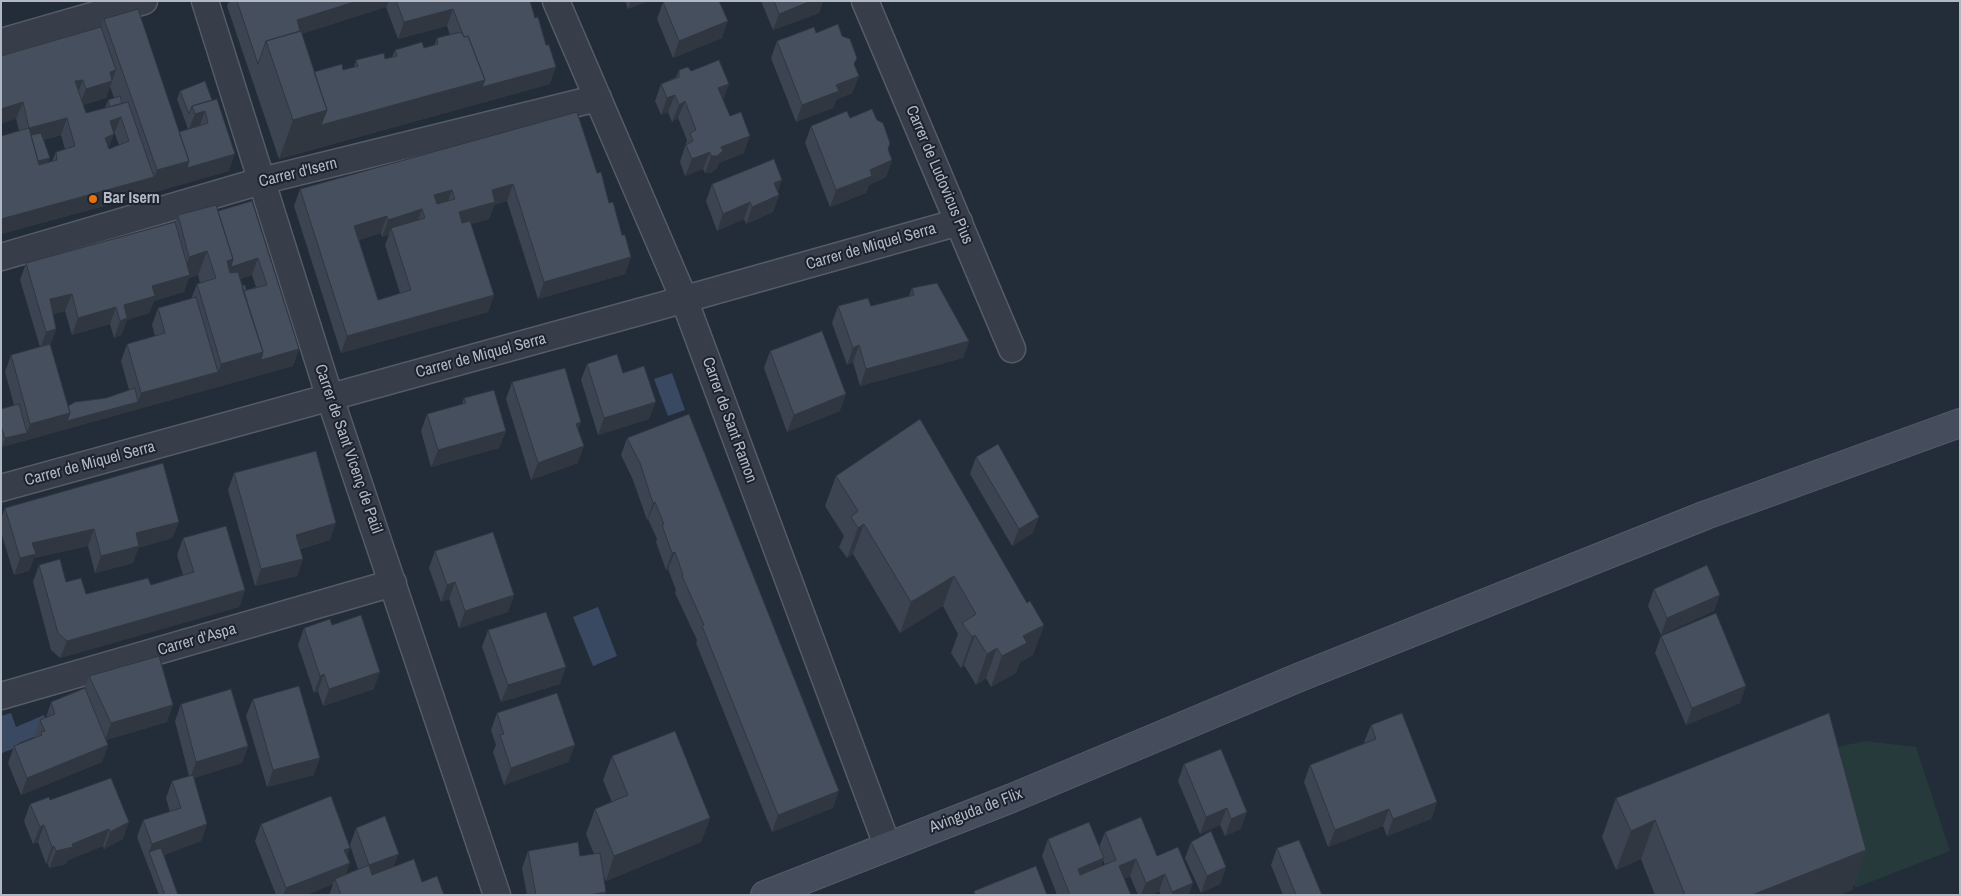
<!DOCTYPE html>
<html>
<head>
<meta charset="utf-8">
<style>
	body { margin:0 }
	#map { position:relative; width:1961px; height:896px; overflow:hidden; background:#232c39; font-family:"Archivo Narrow",sans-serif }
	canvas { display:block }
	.frame { position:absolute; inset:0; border:2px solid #b2b9c5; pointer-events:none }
</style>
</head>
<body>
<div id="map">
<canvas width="1961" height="896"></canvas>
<div class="frame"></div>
</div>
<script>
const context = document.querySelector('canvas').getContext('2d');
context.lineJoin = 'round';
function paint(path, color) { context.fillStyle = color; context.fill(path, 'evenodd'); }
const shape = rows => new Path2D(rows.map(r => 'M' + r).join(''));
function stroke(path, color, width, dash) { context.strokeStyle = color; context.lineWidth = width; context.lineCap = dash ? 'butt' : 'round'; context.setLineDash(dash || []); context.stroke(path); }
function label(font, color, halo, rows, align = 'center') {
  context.font = font + ' "Archivo Narrow",sans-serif'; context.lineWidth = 4; context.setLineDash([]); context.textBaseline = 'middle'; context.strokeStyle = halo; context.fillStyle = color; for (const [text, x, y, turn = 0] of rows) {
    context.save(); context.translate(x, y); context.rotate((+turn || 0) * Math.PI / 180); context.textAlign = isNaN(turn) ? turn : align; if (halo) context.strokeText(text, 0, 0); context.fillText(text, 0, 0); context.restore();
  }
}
const green = shape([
	[1865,741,1916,747,1950,851,1855,888,1818,751]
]);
const water = shape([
	[672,373,685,410,668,416,654,379],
	[598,607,617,656,593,666,573,617],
	[11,713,16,727,44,715,49,731,19,743,20,746,2,753,1,716]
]);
const street = shape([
	[205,1,330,398,497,895],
	[556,1,684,299,887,845],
	[865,1,1012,349],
	[1,42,144,1],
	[1,257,261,181,598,98],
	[1,488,657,307,959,222],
	[1,696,393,583]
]);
const secondary = shape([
	[765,895,1012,798,1300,677,1706,515,1960,423]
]);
const wall = shape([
	[229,1,530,1,550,84,279,159,227,6],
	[386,7,398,39,447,26,450,35,437,38,434,46,424,48,395,50,392,57,385,59,356,60,354,67,343,70,314,73,301,34],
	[625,1,648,1,628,9],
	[761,1,823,1,819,13,773,30],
	[663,2,722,38,673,58,657,19],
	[104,19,179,132,188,129,177,99,180,91,205,81,229,171,148,194,1,234,19,131,1,56,101,27],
	[110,87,114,98,108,100,105,108,86,113,83,105,106,98],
	[114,134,115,134,119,145,109,149,108,148],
	[61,135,65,149,56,152,52,161,48,162,43,140],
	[816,33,854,65,859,76,852,93,836,100,833,108,796,122,771,58,777,41],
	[679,70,691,71,723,101,744,153,719,163,717,168,711,173,705,173,703,169,685,176,680,162,687,140,678,118,672,122,668,112,661,115,655,101,661,84,676,77],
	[850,118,892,160,886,177,869,185,866,193,830,207,805,143,811,126],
	[597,173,631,257,625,274,538,299,507,201,494,205,489,219,471,224,494,295,488,312,341,353,294,206,300,189],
	[381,233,382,237,389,235,385,245,400,293,378,300,359,240],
	[712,184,778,191,779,195,773,212,746,224,744,219,717,231,706,201],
	[252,201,299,349,293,366,2,447,1,409,14,405,5,372,11,355,40,347,20,280,26,263,175,222,178,215,218,211],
	[198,275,200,283,197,284,191,299,158,308,152,325,155,336,127,344,121,361,129,390,106,398,68,406,50,346,56,329,53,314,65,311,72,335,110,324,114,338,121,335,127,320,149,313,154,301,184,292,189,278],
	[252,275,256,287,246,290,242,286,240,279],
	[912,288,969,341,963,358,860,386,853,362,847,365,832,323,838,306,871,306,909,296],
	[770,351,840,411,787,432,764,368],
	[587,364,623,373,649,419,598,435,581,380],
	[512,382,578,430,578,463,531,480,506,399],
	[464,398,506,431,499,448,431,467,421,431,427,414,462,404],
	[627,438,833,808,772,832,696,643,697,640,675,593,676,590,668,569,666,570,656,542,657,539,648,519,647,520,633,480,621,455],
	[976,457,1033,533,1012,546,970,474],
	[234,473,330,540,300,549,303,559,297,576,255,586,228,490],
	[836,476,1027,603,1044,625,1033,655,1020,662,1016,673,991,687,986,678,976,685,964,665,961,668,951,653,958,634,943,606,900,633,853,554,847,558,839,547,844,536,825,506],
	[5,508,179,522,172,538,138,548,133,563,95,573,88,546,34,558,29,571,14,575,1,532,1,519],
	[183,538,245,590,239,607,60,658,51,650,33,582,39,565,86,594,151,585,183,575,177,555],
	[435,551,514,595,508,612,459,628,449,599,441,602,429,568],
	[1654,589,1714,611,1661,635,1648,606],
	[332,625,374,689,323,706,318,691,314,693,298,645,304,628],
	[488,630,560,684,501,702,482,647],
	[1661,636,1740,703,1686,725,1655,653],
	[89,676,167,722,106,740,108,745,102,762,21,795,8,763,14,746,34,738,34,737,40,720,46,718,51,702,84,689],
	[253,699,314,775,267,787,246,716],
	[181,704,248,746,242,763,194,778,207,824,201,841,164,855,178,895,159,895,137,837,143,820,170,812,166,798,172,781,189,776,175,721],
	[497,713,575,745,568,762,504,785,493,752,496,745,491,730],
	[1371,725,1437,802,1431,819,1387,836,1383,826,1328,847,1304,782,1310,765,1365,743,1364,742],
	[1221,749,1241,829,1225,836,1220,825,1200,834,1178,781,1184,764],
	[612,756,710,818,701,842,606,881,604,877,605,895,527,895,522,868,528,851,580,856,594,854,586,834,595,809,612,802,603,780],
	[111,778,123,839,104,849,103,846,68,860,66,864,49,868,48,863,46,864,38,842,33,844,24,821,30,804,50,800],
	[1616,798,1866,850,1852,890,1839,895,1655,895,1641,859,1616,870,1602,837],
	[261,824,347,857,346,874,358,869,350,845,356,828,394,867,444,895,329,895,333,884,306,895,276,895,255,841],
	[1105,832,1157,856,1189,895,1161,895,1159,891,1151,895,1138,895,1130,876,1124,879,1131,895,1057,895,1042,856,1048,839,1099,847],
	[1103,860,1105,865,1101,866],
	[1191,842,1226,867,1220,884,1201,893,1185,858],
	[1277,848,1322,895,1283,895,1271,865]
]);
const shadedWall = shape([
	[357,1,389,1,386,7,291,37,297,20],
	[631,1,648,1,628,9],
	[811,1,823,1,819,13,773,30,779,14],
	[453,9,447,26,398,39,404,22],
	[728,21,722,38,673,58,679,41],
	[556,67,550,84,279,159,293,120,327,110],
	[116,70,106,98,79,106,86,89,110,72],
	[859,76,852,93,836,100,833,108,796,122,802,105,836,85],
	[83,80,76,97,75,81],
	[729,84,723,101,718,88],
	[675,95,668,112,661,115,667,98],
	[685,101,678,118,672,122,679,105],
	[23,102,16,119,1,124,1,109],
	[205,111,199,128,188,131,195,114],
	[121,117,107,151,99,155,110,121],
	[67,118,61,135,28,144,29,128],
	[750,136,744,153,719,163,717,168,711,173,705,173,711,156,721,147],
	[710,152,703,169,685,176,692,159],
	[235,154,229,171,148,194,1,234,1,219,154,177,157,170,189,161],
	[50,158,46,166,30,171,33,162],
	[892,160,886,177,869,185,866,193,830,207,836,190,870,170],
	[782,180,776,197,779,195,773,212,746,224,752,207,774,183],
	[513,184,507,201,494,205,489,219,453,229,459,212,492,190],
	[452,190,446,207,427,212,434,195],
	[750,202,744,219,717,231,723,214],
	[422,209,416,226,391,228,389,235,382,237,388,220],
	[387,216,381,233,348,243,354,226],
	[207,251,198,275,189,278,184,292,154,301,149,313,127,320,121,335,114,338,120,321,124,305,152,286,182,278,189,257],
	[631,257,625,274,538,299,544,282],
	[258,258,252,275,218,286,227,261,233,259],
	[72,294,65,311,44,316,50,299],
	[494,295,488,312,341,353,347,336],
	[116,307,110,324,72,335,78,318],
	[56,329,50,346,40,349,46,332],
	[969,341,963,358,860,386,866,369],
	[859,345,853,362,847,365,853,348],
	[299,349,293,366,2,447,5,438,27,433,30,424,70,413,138,402,141,393,218,372,221,364,263,352],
	[846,394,840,411,787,432,794,415],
	[656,402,649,419,598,435,604,418],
	[581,422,575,439,576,424],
	[506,431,499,448,431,467,438,450],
	[584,446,578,463,531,480,538,463],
	[655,502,648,519,647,520,653,503],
	[1039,517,1033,533,1012,546,1019,529],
	[179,522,172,538,138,548,133,563,95,573,101,556,136,533],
	[336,523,330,540,290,551,296,535],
	[864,524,853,554,847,558,858,528],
	[94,529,88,546,34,558,29,571,14,575,20,558,32,543],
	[675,552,668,569,666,570,672,553],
	[303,559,297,576,255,586,261,569],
	[954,576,943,606,900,633,911,602],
	[455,582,449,599,441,602,447,585],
	[245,590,239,607,60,658,67,641],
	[514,595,508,612,459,628,465,611],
	[1720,595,1714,611,1661,635,1667,618],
	[1044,625,1033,655,1020,662,1016,673,991,687,1002,656,1023,636],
	[975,635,964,665,961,668,972,637],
	[997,648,986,678,976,685,987,654],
	[566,667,560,684,501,702,508,685],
	[380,672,374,689,323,706,329,689],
	[324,674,318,691,314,693,320,676],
	[1746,686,1740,703,1686,725,1692,708],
	[173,705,167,722,105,740,111,723],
	[108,745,102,762,21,795,27,778],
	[575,745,568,762,504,785,511,768],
	[248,746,242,763,190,779,196,762],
	[320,758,314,775,267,787,273,770],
	[839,791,833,808,772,832,778,815],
	[1437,802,1431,819,1387,836,1393,819],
	[1227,808,1220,825,1200,834,1206,817],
	[1389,809,1383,826,1328,847,1335,830],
	[1247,812,1241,829,1225,836,1231,819],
	[710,818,701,842,606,881,614,856],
	[1655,820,1641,859,1616,870,1631,831],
	[129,822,123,839,104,849,110,832],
	[207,824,201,841,152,859,149,852,152,844],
	[44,825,38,842,33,844,40,827],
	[109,829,103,846,68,860,66,864,49,868,56,851],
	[54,846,48,863,46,864,52,847],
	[350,848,344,865,344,850],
	[1866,850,1852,890,1839,895,1752,895],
	[399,854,392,870,363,882,369,865],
	[1104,858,1097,875,1072,886,1078,869],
	[1136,859,1130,876,1113,883,1119,866],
	[350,863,344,880,335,879,333,884,306,895,283,895,286,888],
	[1226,867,1220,884,1201,893,1207,876],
	[1165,874,1159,891,1151,895,1141,895,1146,883],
	[1193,883,1189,895,1171,895,1172,892],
	[606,892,605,895,589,895]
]);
const building = shape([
	[237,1,357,1,297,20,300,31,266,41,258,64,237,1],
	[396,1,530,1,535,18,538,17,546,45,549,45,556,67,482,87,485,80,468,36,464,37,453,9,404,22,396,1],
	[665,1,719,1,728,21,679,41,663,2,665,1],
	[774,1,811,1,779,14,774,1],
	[138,9,189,161,157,170,104,19,138,9],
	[838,24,842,36,850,39,857,58,854,64,859,76,836,85,839,91,802,105,777,41,814,27,816,33,838,24],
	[101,27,116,70,110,72,112,81,86,89,83,80,75,81,86,113,128,102,154,177,1,219,1,136,29,128,23,102,1,109,1,56,101,27],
	[121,117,129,141,109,149,105,138,114,134,110,121,121,117],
	[67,118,75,146,56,152,57,160,39,165,29,128,67,118],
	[301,31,327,110,293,120,266,41,301,31],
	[461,32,464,37,468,36,485,80,321,125,327,110,314,72,342,64,343,70,358,66,356,60,384,53,385,59,397,56,395,50,422,42,424,48,438,44,437,38,461,32],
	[719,60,729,84,718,88,730,116,741,112,750,136,721,147,723,151,717,156,711,156,710,152,692,159,686,145,693,141,690,133,696,130,685,101,679,105,675,95,667,98,661,84,679,77,679,70,688,67,691,71,719,60],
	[205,81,212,100,192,106,189,114,180,91,205,81],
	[120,96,122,103,110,107,108,100,120,96],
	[217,99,235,154,187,168,189,161,179,132,208,123,205,111,195,114,192,106,217,99],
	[872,109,877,120,883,123,890,143,888,149,892,160,870,170,872,176,836,190,811,126,847,111,850,118,872,109],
	[577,112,597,173,601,172,609,203,613,202,622,235,625,235,631,257,544,282,513,184,492,190,495,202,459,212,462,223,470,221,494,295,347,336,300,189,577,112],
	[452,190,455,199,437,204,434,195,452,190],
	[422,209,425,218,391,228,411,290,378,300,354,226,387,216,388,220,422,209],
	[41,133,50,158,38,161,31,135,41,133],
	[774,159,782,180,774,183,779,195,752,207,750,202,723,214,712,184,774,159],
	[252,201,299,349,261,360,263,352,243,291,267,285,258,258,231,267,233,259,218,211,252,201],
	[216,205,233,259,227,261,230,273,238,272,263,352,221,364,197,284,216,278,207,251,189,257,178,215,216,205],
	[175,222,190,275,152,286,155,296,124,305,127,318,120,321,116,307,78,318,72,294,50,299,56,329,46,332,26,263,175,222],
	[937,283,969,341,866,369,859,345,853,348,838,306,868,298,871,306,914,295,912,288,937,283],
	[245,285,246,290,243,291,242,286,245,285],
	[196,297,218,372,141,393,127,344,165,333,158,308,196,297],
	[822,331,846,394,794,415,770,351,822,331],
	[50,344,70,413,30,424,11,355,50,344],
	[617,354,623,373,644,366,656,402,604,418,587,364,617,354],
	[565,368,581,422,576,424,584,446,538,463,512,382,565,368],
	[135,388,138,402,67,421,70,413,68,406,75,402,106,398,135,388],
	[494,390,506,431,438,450,427,414,466,403,464,398,494,390],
	[19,404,27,433,5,438,1,426,1,409,19,404],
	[689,414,839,791,778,815,702,626,704,625,682,576,683,575,675,552,672,553,662,525,664,524,655,502,653,503,640,463,627,438,689,414],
	[920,419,1027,603,1030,601,1044,625,1023,636,1027,643,1002,656,997,648,987,654,975,635,972,637,962,623,976,614,954,576,911,602,864,524,858,528,851,517,858,511,836,476,920,419],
	[998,444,1039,517,1019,529,976,457,998,444],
	[316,451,336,523,296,535,303,559,261,569,234,473,316,451],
	[163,463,179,522,136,533,139,546,101,556,94,529,32,543,36,554,20,558,5,508,163,463],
	[226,526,245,590,67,641,58,633,39,565,60,559,66,582,81,578,86,594,148,578,151,585,194,572,183,538,226,526],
	[493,532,514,595,465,611,455,582,447,585,435,551,493,532],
	[1707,565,1720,595,1667,618,1654,589,1707,565],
	[546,612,566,667,508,685,488,630,546,612],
	[1716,613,1746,686,1692,708,1661,636,1716,613],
	[361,615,380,672,329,689,324,674,320,676,304,628,330,619,332,625,361,615],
	[159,656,173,705,111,723,89,676,159,656],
	[299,686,320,758,273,770,253,699,299,686],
	[85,688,108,745,27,778,14,746,42,735,41,732,45,731,40,720,55,714,51,702,85,688],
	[231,689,248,746,196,762,181,704,231,689],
	[557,693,575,745,511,768,500,735,504,734,497,713,557,693],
	[1402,713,1437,802,1393,819,1389,809,1335,830,1310,765,1376,739,1371,725,1402,713],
	[1829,713,1866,850,1752,895,1685,895,1655,820,1631,831,1616,798,1829,713],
	[675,731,710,818,614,856,595,809,628,795,612,756,675,731],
	[1221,749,1247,812,1231,819,1227,808,1206,817,1184,764,1221,749],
	[193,775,207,824,152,844,143,820,181,808,172,781,193,775],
	[111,778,129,822,110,832,109,829,72,844,73,847,56,851,54,846,52,847,44,825,40,827,30,804,49,797,50,800,111,778],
	[331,796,350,848,344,850,350,863,286,888,261,824,331,796],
	[385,816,399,854,369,865,356,828,385,816],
	[1141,817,1157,856,1178,847,1193,883,1172,892,1165,874,1146,883,1136,859,1119,866,1131,895,1070,895,1048,839,1089,822,1104,858,1078,869,1080,875,1116,860,1105,832,1141,817],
	[1211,831,1226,867,1207,876,1191,842,1211,831],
	[1299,840,1322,895,1296,895,1277,848,1299,840],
	[578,842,580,856,600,853,606,892,589,895,536,895,528,851,578,842],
	[161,848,178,895,165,895,149,852,161,848],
	[414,859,422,882,437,876,444,895,341,895,335,879,369,865,372,875,414,859],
	[1036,866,1047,895,975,895,974,891,1036,866]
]);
const markers = [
	[93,199,5,"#e8710a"]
];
const streetNames = [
	["Carrer d'Isern",298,173,-14],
	["Carrer de Ludovicus Pius",939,175,67],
	["Carrer de Miquel Serra",871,247,-16],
	["Carrer de Miquel Serra",481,356,-15],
	["Carrer de Sant Ramon",729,420,70],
	["Carrer de Sant Vicenç de Paül",348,449,71],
	["Carrer de Miquel Serra",90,464,-15],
	["Carrer d'Aspa",197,640,-16],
	["Avinguda de Flix",976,811,-21]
];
const poiNames = [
	["Bar Isern",103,199]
];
paint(green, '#26393b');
paint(water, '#394961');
stroke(street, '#555c67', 29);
stroke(secondary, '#555c67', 30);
stroke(street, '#373e49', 26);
stroke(secondary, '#454d5c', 28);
paint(wall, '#3b4450');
paint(shadedWall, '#303741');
paint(building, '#454f5d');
stroke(building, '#303741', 1);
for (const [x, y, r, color] of markers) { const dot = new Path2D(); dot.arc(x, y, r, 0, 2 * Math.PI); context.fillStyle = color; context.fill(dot); stroke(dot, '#1c232e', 2); }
label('16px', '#b2b9c5', '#1c232e', streetNames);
label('bold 16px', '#b2b9c5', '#1c232e', poiNames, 'left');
</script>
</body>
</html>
